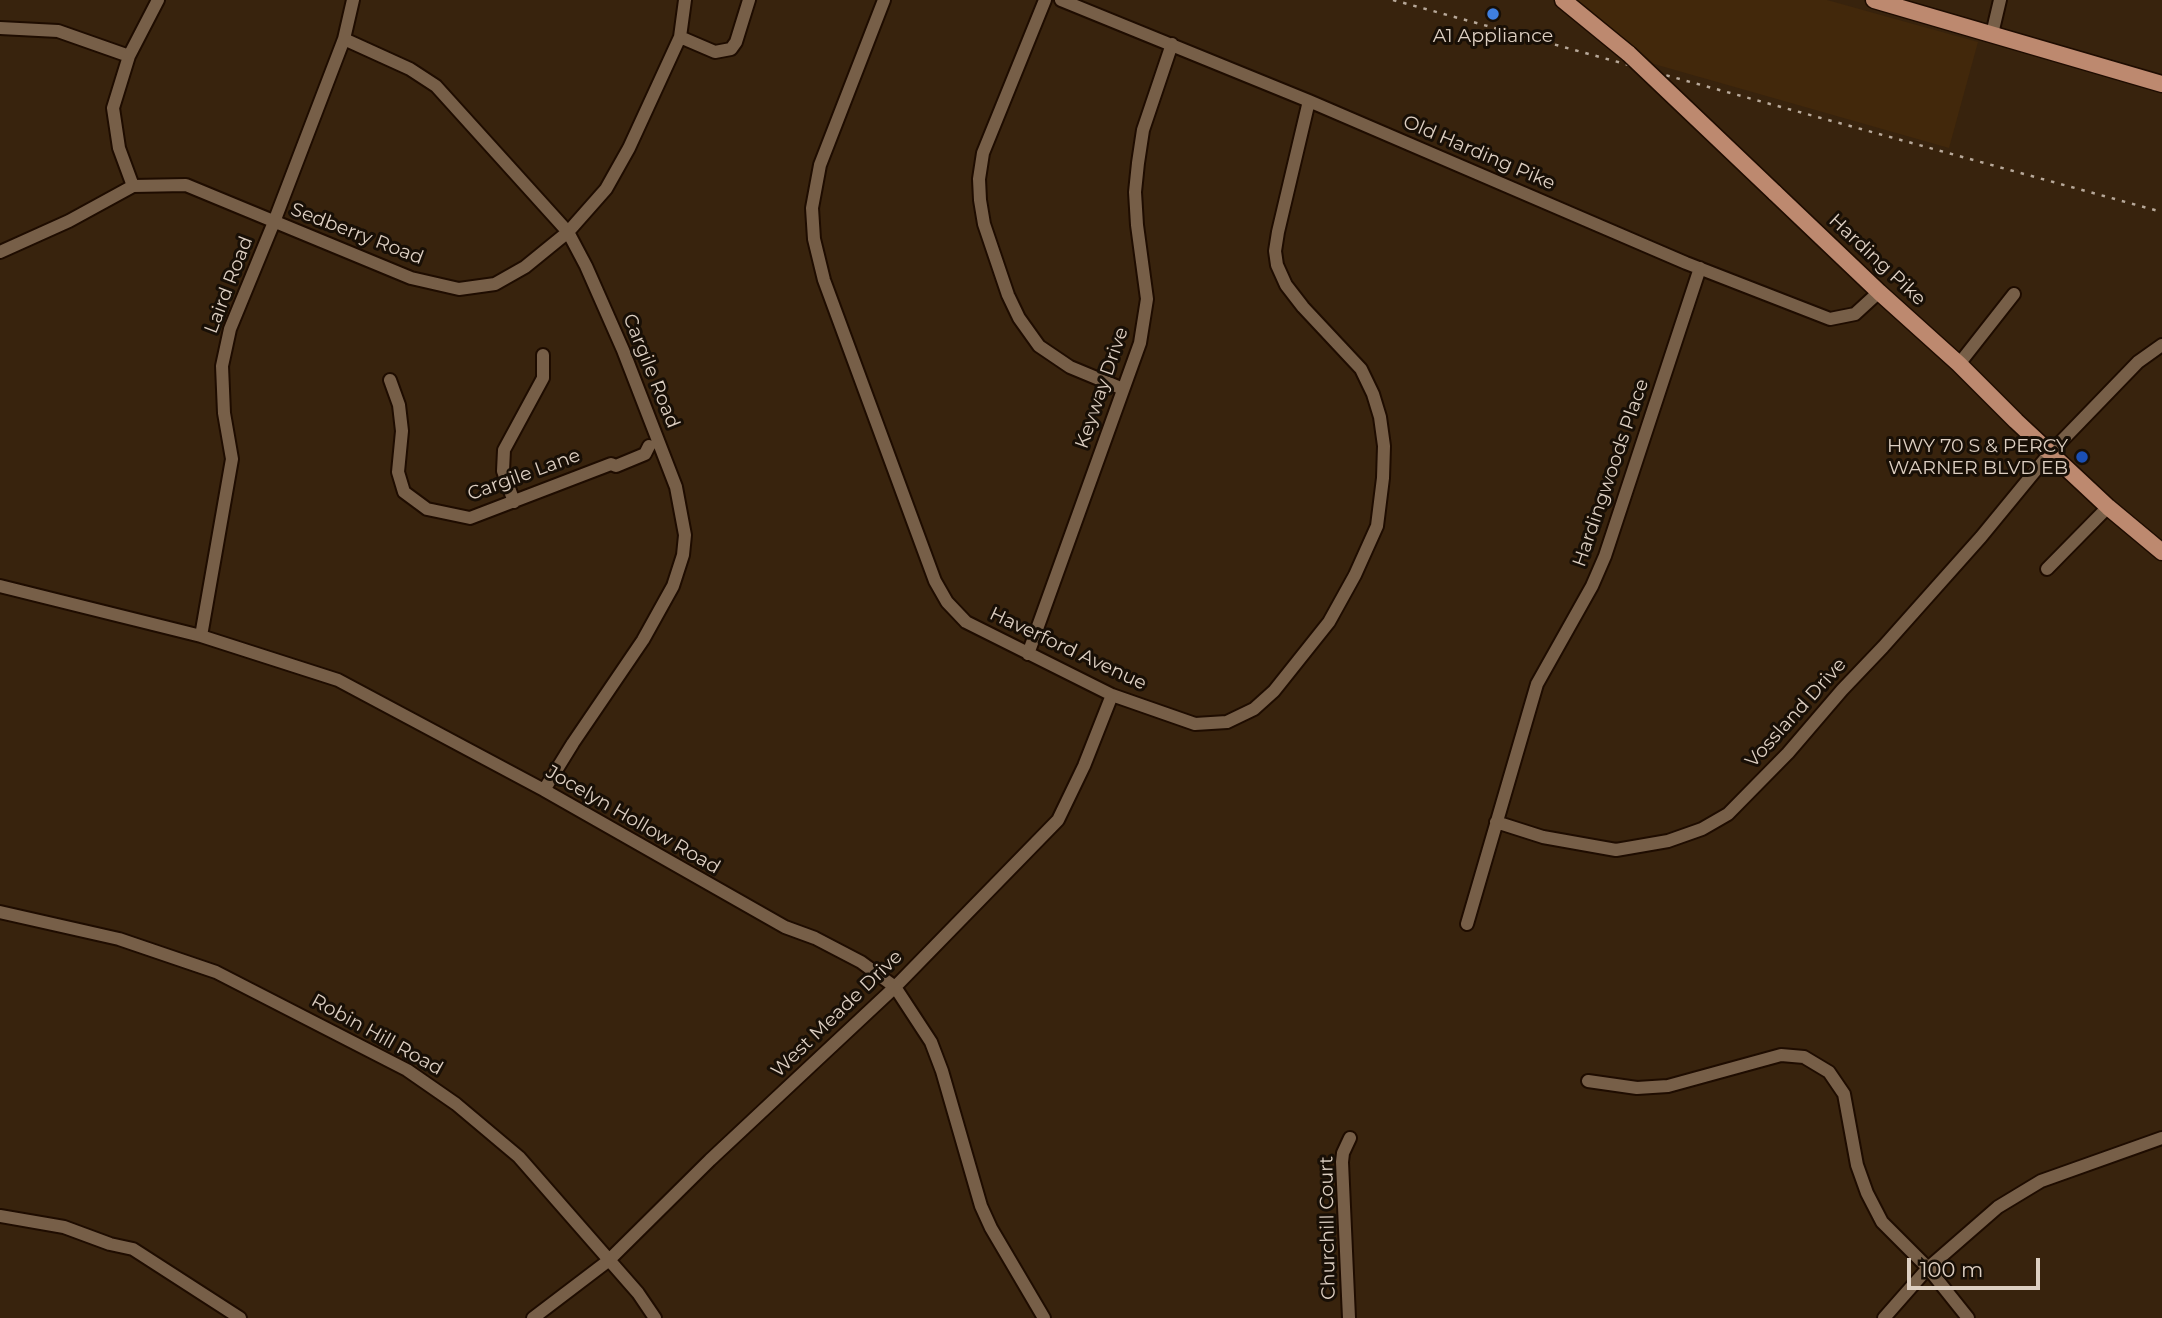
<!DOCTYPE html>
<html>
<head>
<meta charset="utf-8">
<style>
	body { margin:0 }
	#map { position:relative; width:2162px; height:1318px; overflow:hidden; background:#38230d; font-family:Montserrat,sans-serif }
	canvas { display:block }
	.scale { position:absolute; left:1907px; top:1258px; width:133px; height:32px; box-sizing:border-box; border:4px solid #ddcfc2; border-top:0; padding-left:9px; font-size:21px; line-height:24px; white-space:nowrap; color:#ddcfc2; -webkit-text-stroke:5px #180f06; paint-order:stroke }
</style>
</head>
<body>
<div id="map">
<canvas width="2162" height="1318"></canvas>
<div class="scale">100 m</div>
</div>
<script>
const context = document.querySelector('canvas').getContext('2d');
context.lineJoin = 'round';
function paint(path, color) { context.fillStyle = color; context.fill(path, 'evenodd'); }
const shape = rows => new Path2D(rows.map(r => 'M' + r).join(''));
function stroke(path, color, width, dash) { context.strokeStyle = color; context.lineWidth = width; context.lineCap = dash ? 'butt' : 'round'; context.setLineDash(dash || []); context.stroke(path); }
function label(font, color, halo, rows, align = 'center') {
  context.font = font + ' Montserrat,sans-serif'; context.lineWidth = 6; context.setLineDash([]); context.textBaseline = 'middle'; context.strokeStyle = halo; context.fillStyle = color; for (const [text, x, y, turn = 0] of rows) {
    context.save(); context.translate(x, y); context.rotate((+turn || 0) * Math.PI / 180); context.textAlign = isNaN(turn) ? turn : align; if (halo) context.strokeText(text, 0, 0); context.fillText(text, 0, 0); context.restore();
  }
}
const built = shape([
	[1574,0,1827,0,1978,42,1949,148,1654,64]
]);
const minor = shape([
	[884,0,820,165,812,208,814,239,824,280,935,581,947,602,966,622,1112,695,1195,724,1227,722,1254,709,1274,691,1329,622,1355,575,1377,526,1383,478,1384,446,1380,417,1373,394,1361,369,1303,307,1286,285,1277,265,1275,251,1278,232,1309,101],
	[1045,0,983,153,979,179,980,200,984,224,1008,295,1019,318,1039,346,1070,367,1123,389],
	[1061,0,1309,101,1686,263,1830,319,1855,314,1879,292],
	[0,28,58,31,129,56],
	[1992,34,2000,0],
	[680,37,715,52,731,49,736,42,749,0],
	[344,39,410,69,436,86,568,232,586,266,623,350,676,487,685,535,683,555,673,586,643,640,573,743,544,790],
	[133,186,119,148,113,108,129,56,158,0],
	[0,252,69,221,133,186,186,185,411,278,459,289,495,284,525,267,568,232,606,189,629,148,680,37,685,0],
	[1959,364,2014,294],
	[390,380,399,405,402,431,398,472,404,492,427,509,470,518,611,464,616,466,645,454,649,446],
	[514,502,503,471,504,450,543,378,543,355],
	[2047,569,2108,507],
	[0,586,201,636,338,680,544,790,785,927,815,938,861,962,895,987,931,1042,942,1071,981,1206,991,1228,1044,1318],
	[201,636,232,459,224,413,222,366,230,329,274,222,344,39,353,0],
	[1028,654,1140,343,1147,299,1137,225,1135,192,1138,163,1143,130,1172,44],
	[1496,822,1543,837,1616,850,1668,841,1702,829,1728,814,1788,753,1842,690,1883,647,1981,537,2050,453,2138,362,2162,345],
	[0,912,119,939,216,972,407,1070,456,1104,519,1157,638,1293,655,1318],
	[1467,924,1537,684,1592,586,1605,556,1700,268],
	[1588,1081,1637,1088,1668,1086,1781,1055,1804,1057,1829,1072,1844,1094,1857,1165,1867,1193,1882,1222,1928,1268,1968,1318],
	[0,1216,64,1227,110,1244,133,1249,240,1318],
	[533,1318,608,1261,710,1160,895,987,1058,820,1084,766,1112,695],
	[1349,1318,1342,1162,1343,1153,1350,1138],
	[1884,1318,1928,1268,1998,1207,2041,1181,2162,1138]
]);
const major = shape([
	[1563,0,1629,54],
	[1874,0,2162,84],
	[1774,192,1879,292,1959,364,2016,421,2108,507,2162,552]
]);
const rail = shape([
	[1393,0,2162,212]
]);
const majorBridge = shape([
	[1629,54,1774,192]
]);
const markers = [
	[1493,14,7,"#3f7fe0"],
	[2082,457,7,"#1a4fb4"]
];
const poiNames = [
	["A1 Appliance",1493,36],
	["HWY 70 S & PERCY",2068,446,"right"],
	["WARNER BLVD EB",2068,468,"right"]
];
const streetNames = [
	["Old Harding Pike",1479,153,23],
	["Sedberry Road",357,234,21],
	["Harding Pike",1877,260,43],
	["Laird Road",229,285,-69],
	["Cargile Road",651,371,68],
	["Keyway Drive",1102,388,-71],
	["Hardingwoods Place",1611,473,-71],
	["Cargile Lane",524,475,-20],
	["Haverford Avenue",1068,649,25],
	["Vossland Drive",1796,713,-48],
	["Jocelyn Hollow Road",633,820,30],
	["West Meade Drive",837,1014,-44],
	["Robin Hill Road",377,1035,29],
	["Churchill Court",1328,1228,-91]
];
paint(built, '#42280b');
stroke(minor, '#1e0c00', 16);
stroke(major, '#1e0c00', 19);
stroke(minor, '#775f48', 12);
stroke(major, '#bd896f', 16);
stroke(rail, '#b7a899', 2.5, [3.5, 7]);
stroke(majorBridge, '#1e0c00', 19, []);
stroke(majorBridge, '#bd896f', 16);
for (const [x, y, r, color] of markers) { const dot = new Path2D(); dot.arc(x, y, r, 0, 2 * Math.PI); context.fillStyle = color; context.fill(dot); stroke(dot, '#180f06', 2.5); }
label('19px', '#ddcfc2', '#180f06', poiNames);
label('19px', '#ddcfc2', '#180f06', streetNames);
</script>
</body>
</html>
